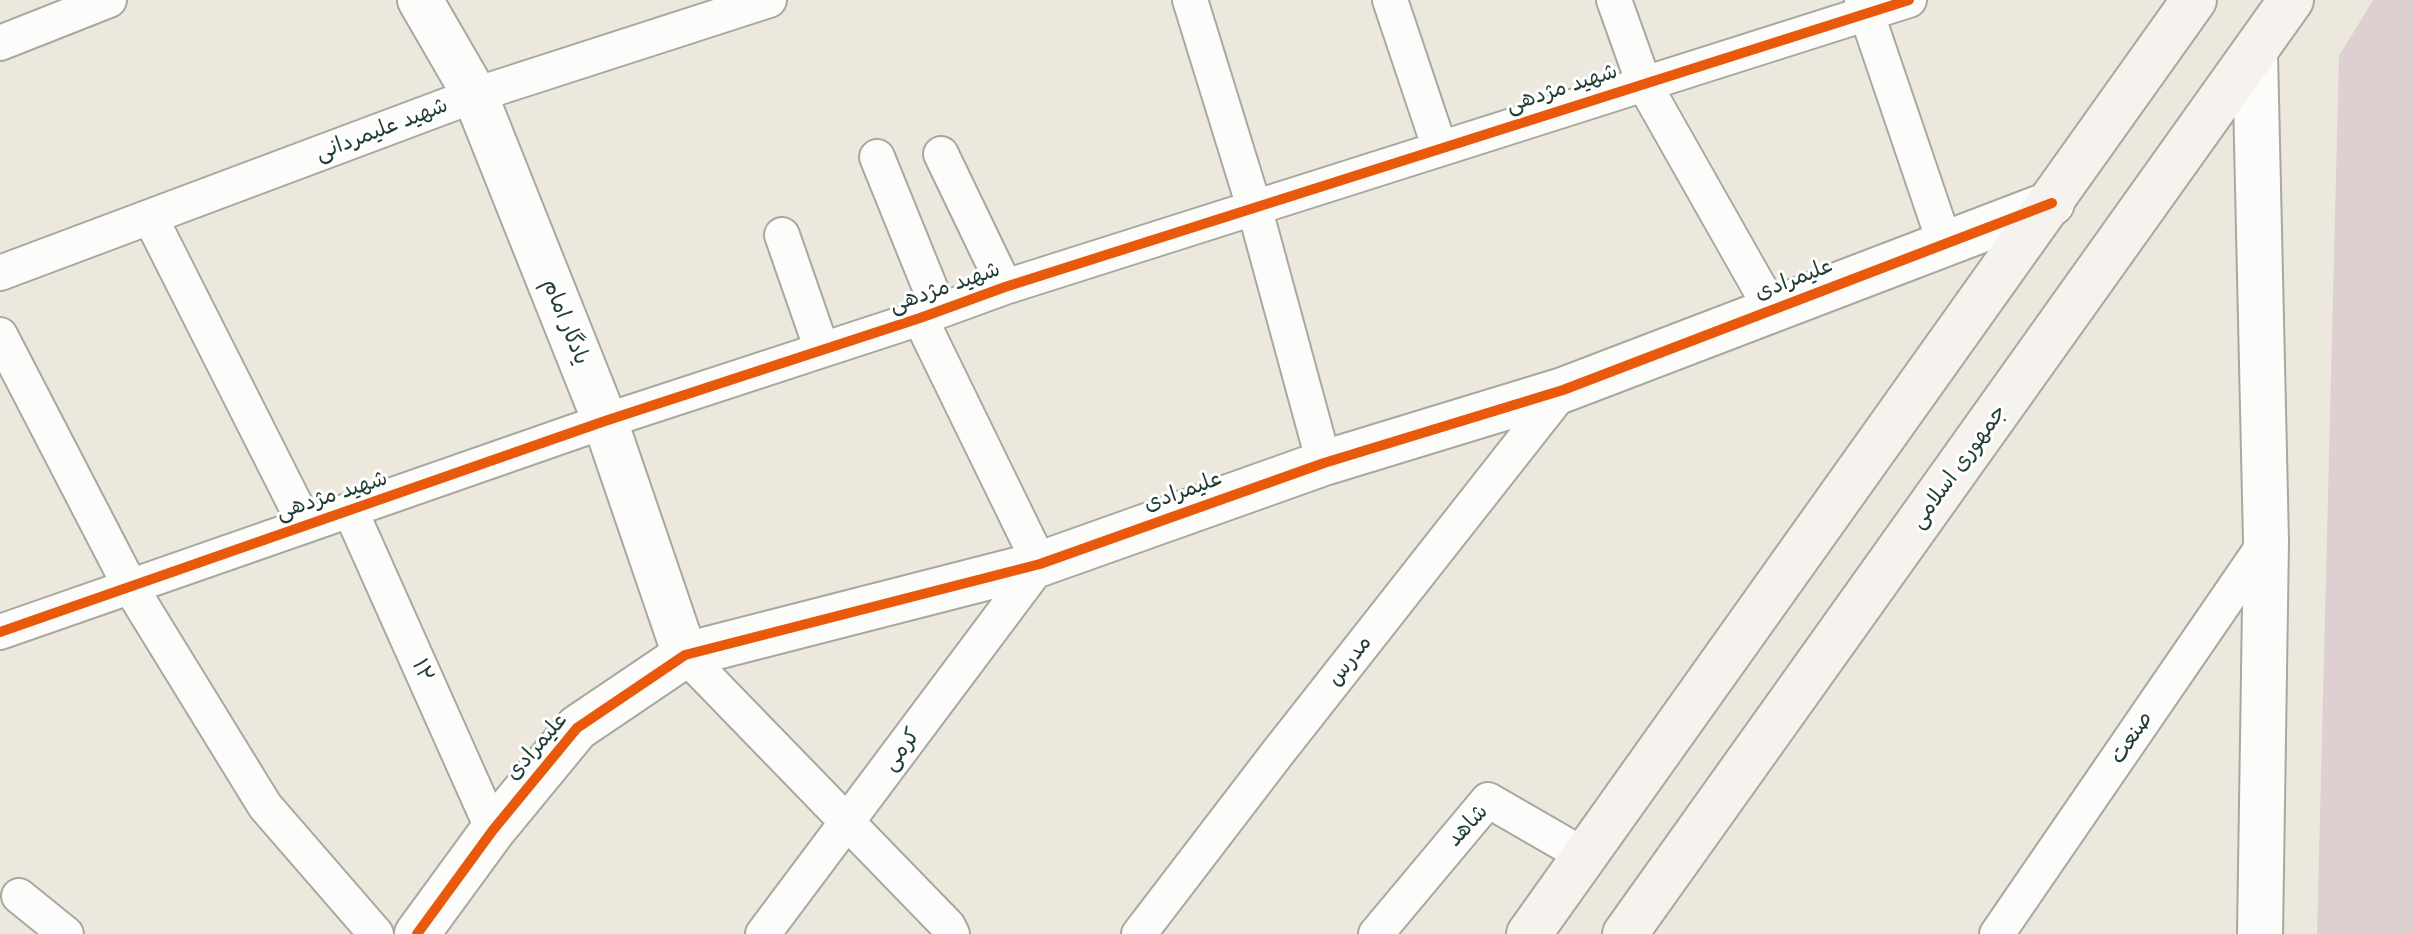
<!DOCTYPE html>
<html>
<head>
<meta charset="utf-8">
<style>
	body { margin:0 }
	canvas { display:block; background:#ede8dd }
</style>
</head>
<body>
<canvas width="2414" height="934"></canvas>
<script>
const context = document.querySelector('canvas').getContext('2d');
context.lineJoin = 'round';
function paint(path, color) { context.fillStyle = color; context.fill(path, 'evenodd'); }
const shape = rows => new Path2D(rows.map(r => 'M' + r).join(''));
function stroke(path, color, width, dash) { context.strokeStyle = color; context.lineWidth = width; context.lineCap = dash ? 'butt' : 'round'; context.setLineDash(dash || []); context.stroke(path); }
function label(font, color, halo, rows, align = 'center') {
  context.font = font + ' "Balsamiq Sans","Playpen Sans Arabic",sans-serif'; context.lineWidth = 6; context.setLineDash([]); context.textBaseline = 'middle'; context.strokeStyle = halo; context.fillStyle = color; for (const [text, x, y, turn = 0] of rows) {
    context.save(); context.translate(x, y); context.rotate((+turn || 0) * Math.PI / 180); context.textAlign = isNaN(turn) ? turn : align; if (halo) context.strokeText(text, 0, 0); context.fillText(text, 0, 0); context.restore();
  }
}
const industrial = shape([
	[2373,0,2414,0,2414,934,2317,934,2339,56]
]);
const minor = shape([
	[1190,0,1255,210,1324,463],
	[1390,0,1440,149],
	[1614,0,1644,84,1772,310],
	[1862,0,1945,244],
	[0,43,109,0],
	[941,154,1005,287],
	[877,157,939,310],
	[150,217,305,524],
	[782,235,822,350],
	[0,273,475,95,769,0],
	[0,335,131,588,265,806,376,934],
	[351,512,493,830],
	[0,632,605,421,920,318,1005,287,1909,0],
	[685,655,948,926,952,934],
	[19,896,66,934],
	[763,934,1040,564,920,318],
	[1139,934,1276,755,1563,390],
	[1376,934,1488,800,1585,856],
	[1997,934,2266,542]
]);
const tertiary = shape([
	[420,0,475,95,605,421,685,655],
	[2255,53,2266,542,2260,934],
	[417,934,493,830,577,728,685,655,1040,564,1324,463,1563,390,2052,203]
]);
const secondary = shape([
	[1529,934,2194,0],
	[1625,934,2291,0]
]);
const cycleway = shape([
	[0,632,605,421,920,318,1005,287,1909,0],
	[417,934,493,830,577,728,685,655,1040,564,1324,463,1563,390,2052,203]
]);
const streetNames = [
	["شهید مژدهی",1562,89,-18],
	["شهید علیمردانی",382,130,-21],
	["علیمرادی",1794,280,-21],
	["شهید مژدهی",945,288,-19],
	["یادگار امام",565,322,68],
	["جمهوری اسلامی",1959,467,-54],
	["علیمرادی",1183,492,-20],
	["شهید مژدهی",332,496,-18],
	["مدرس",1350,661,-52],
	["۱۲",422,671,66],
	["صنعت",2132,738,-56],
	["علیمرادی",537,747,-49],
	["کرمی",902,750,-53],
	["شاهد",1468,826,-47]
];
paint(industrial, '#ded0d1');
stroke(minor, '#a8a8a1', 38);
stroke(tertiary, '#a8a8a1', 48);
stroke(secondary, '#a8a8a1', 48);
stroke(minor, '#fcfcfa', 34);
stroke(tertiary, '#fcfcfa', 44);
stroke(secondary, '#f6f3ef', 44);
stroke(cycleway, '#e8590c', 10);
label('22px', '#1f3d34', '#fff', streetNames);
</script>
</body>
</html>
